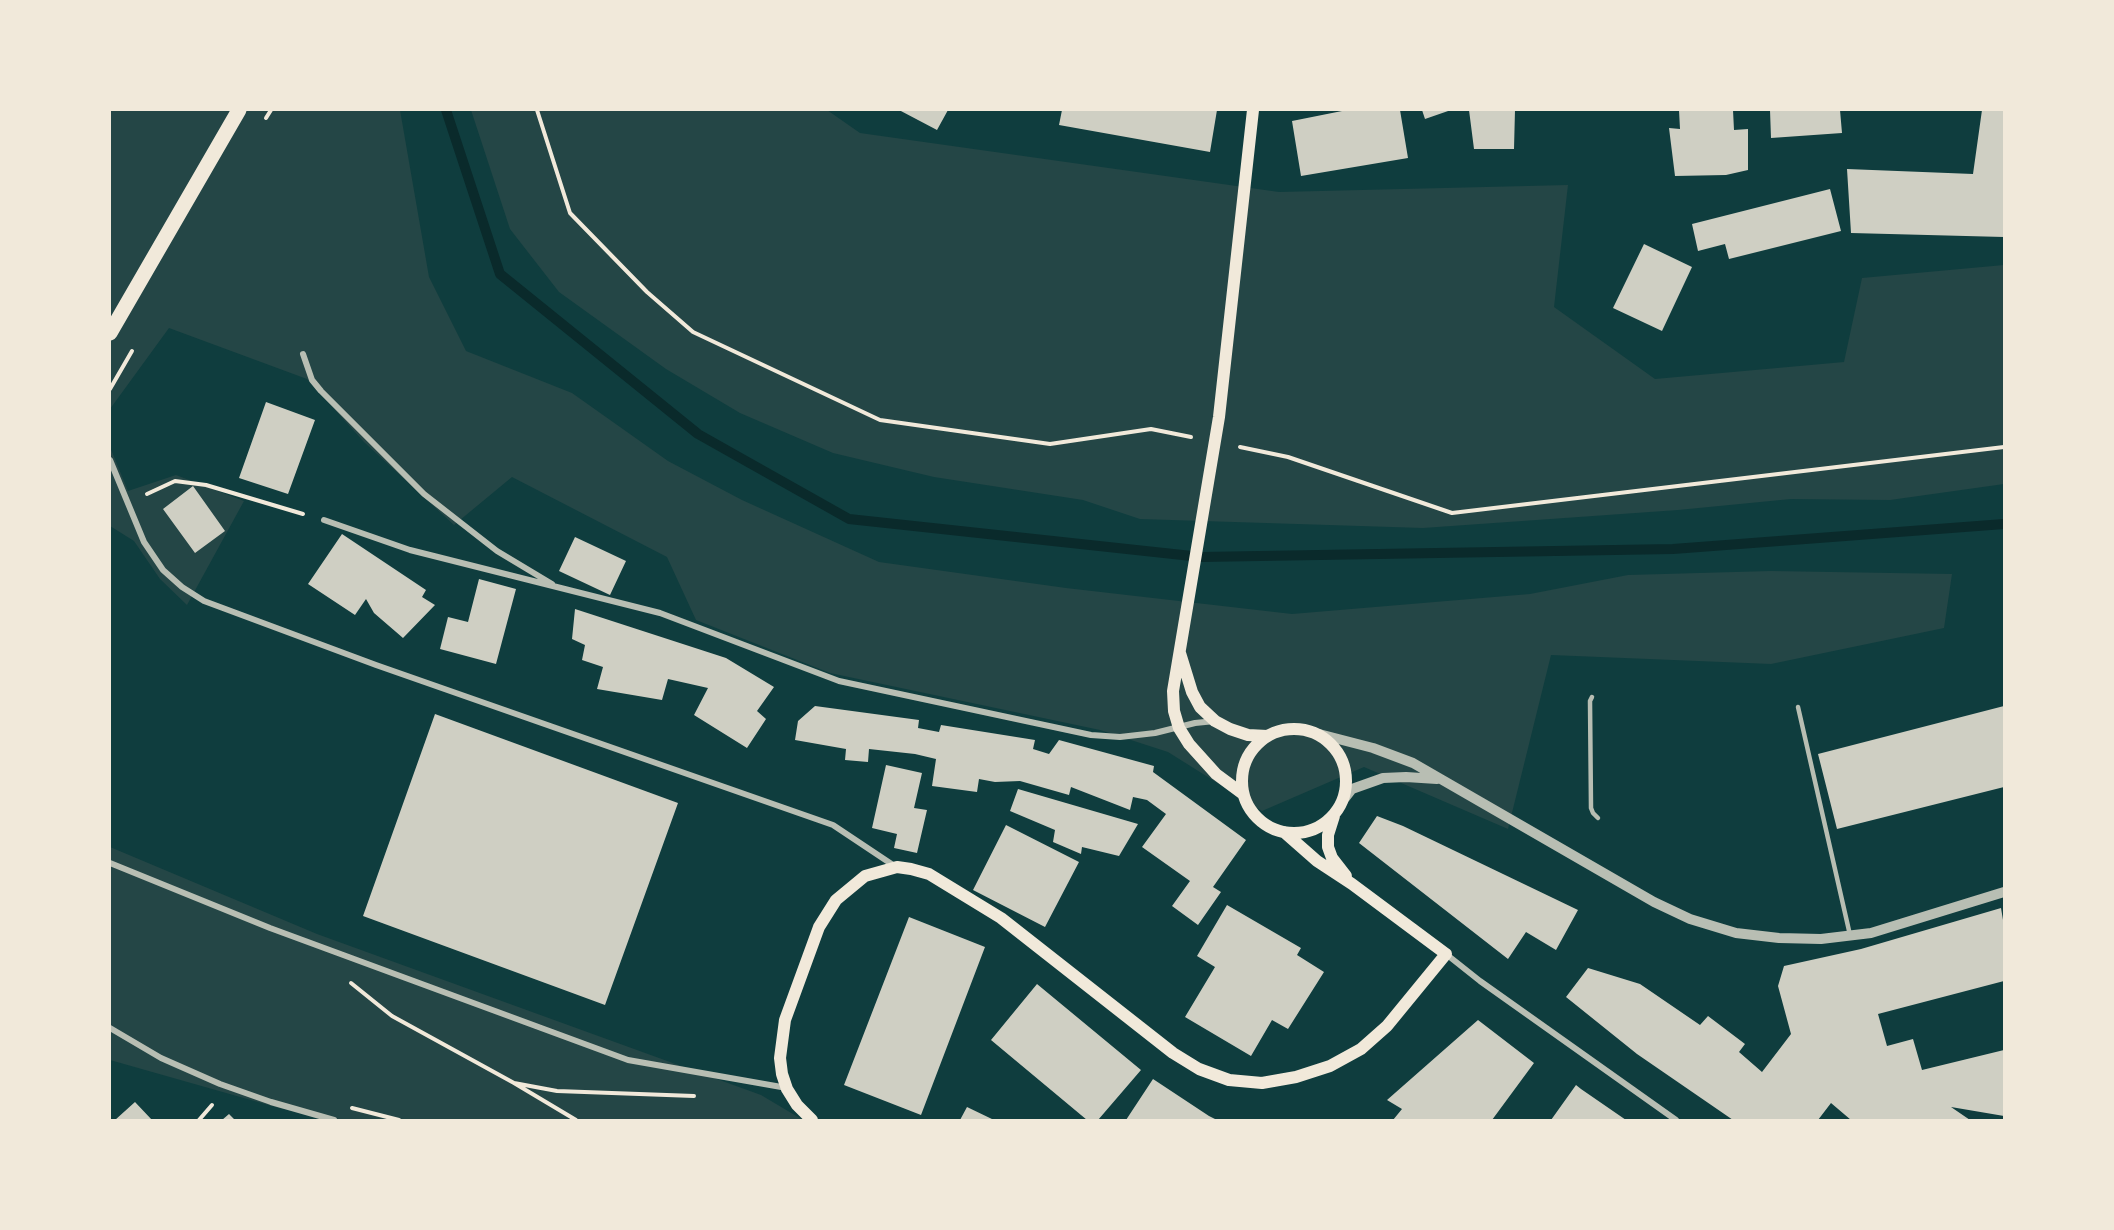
<!DOCTYPE html>
<html>
<head>
<meta charset="utf-8">
<style>
	body { margin:0 }
	#map { position:relative; width:2114px; height:1230px; overflow:hidden; background:#0f3d3e; font-family:Barlow,sans-serif }
	canvas { display:block }
	.frame { position:absolute; inset:0; border:111px solid #f1e9da; pointer-events:none }
</style>
</head>
<body>
<div id="map">
<canvas width="2114" height="1230"></canvas>
<div class="frame"></div>
</div>
<script>
const context = document.querySelector('canvas').getContext('2d');
context.lineJoin = 'round';
function paint(path, color) { context.fillStyle = color; context.fill(path, 'evenodd'); }
const shape = rows => new Path2D(rows.map(r => 'M' + r).join(''));
function stroke(path, color, width, dash) { context.strokeStyle = color; context.lineWidth = width; context.lineCap = dash ? 'butt' : 'round'; context.setLineDash(dash || []); context.stroke(path); }
const green = shape([
	[110,110,400,110,429,277,466,351,572,393,668,461,742,500,879,562,1066,588,1292,614,1530,594,1628,575,1771,571,1952,574,1944,628,1771,664,1551,655,1508,829,1364,767,1262,811,1168,752,1100,730,830,673,696,620,667,557,512,477,454,525,364,442,307,379,169,328,110,409],
	[471,110,827,110,860,133,1279,192,1568,185,1554,307,1655,379,1844,362,1862,278,2004,265,2004,484,1890,500,1791,499,1678,510,1423,528,1140,519,1083,500,934,477,833,453,740,413,666,369,559,292,510,229],
	[110,447,128,491,176,475,244,501,187,605,160,579,134,541,110,526],
	[110,847,317,934,761,1095,803,1120,338,1120,279,1108,110,1060]
]);
const stream = shape([
	[446,110,500,274,698,434,849,519,1201,557,1673,549,2004,524]
]);
const building = shape([
	[899,110,948,110,937,130],
	[1062,110,1217,110,1210,152,1059,125],
	[1347,110,1400,110,1408,158,1301,176,1292,121],
	[1422,110,1451,110,1425,119],
	[1469,110,1515,110,1514,149,1474,149],
	[1679,110,1733,110,1734,130,1748,129,1748,170,1726,175,1675,176,1669,128,1680,129],
	[1770,110,1840,110,1842,133,1771,138],
	[1982,110,2004,110,2004,237,1851,233,1847,169,1973,174],
	[1830,189,1841,231,1729,259,1725,244,1698,251,1692,224],
	[1644,244,1692,267,1662,331,1613,308],
	[266,402,315,420,288,494,239,478],
	[193,486,225,531,195,553,163,509],
	[342,534,426,590,422,597,435,605,403,638,374,613,366,599,355,615,308,584],
	[575,537,626,561,610,595,559,571],
	[479,579,516,589,496,664,440,649,448,617,468,622],
	[575,609,726,658,774,687,757,711,766,719,747,748,694,715,708,688,668,679,662,700,597,689,603,667,582,660,585,645,572,639],
	[815,706,919,720,918,728,939,732,941,725,1035,740,1033,749,1049,754,1059,740,1154,766,1153,772,1246,840,1213,887,1221,892,1198,925,1172,906,1190,881,1142,847,1166,814,1147,800,1133,797,1130,810,1071,787,1069,795,1020,781,995,782,979,779,977,792,932,786,936,759,915,754,869,749,868,762,845,760,846,749,795,740,798,721],
	[2004,706,2004,787,1837,829,1818,754],
	[435,714,678,803,605,1005,363,916],
	[886,765,922,773,914,808,927,810,917,853,894,848,897,834,872,828],
	[1018,789,1138,824,1119,856,1082,847,1081,854,1053,842,1055,830,1010,811],
	[1377,816,1403,826,1578,910,1556,950,1526,932,1508,959,1359,843],
	[1006,825,1079,862,1045,927,973,890],
	[1227,905,1301,948,1297,955,1324,972,1288,1029,1272,1020,1251,1056,1185,1017,1215,967,1197,956],
	[2001,908,2004,926,2004,981,1878,1014,1887,1046,1913,1039,1922,1070,2004,1050,2004,1116,1951,1107,1970,1120,1851,1120,1831,1103,1818,1120,1733,1120,1637,1054,1566,997,1588,968,1640,984,1700,1025,1708,1016,1745,1044,1739,1052,1762,1072,1791,1034,1778,986,1784,966,1861,949],
	[909,917,985,947,921,1115,844,1085],
	[1037,984,1141,1070,1098,1120,1087,1120,991,1040],
	[1478,1020,1534,1063,1492,1120,1393,1120,1402,1109,1387,1100],
	[1153,1079,1209,1116,1217,1120,1126,1120],
	[1576,1085,1581,1089,1626,1120,1551,1120],
	[135,1102,152,1120,115,1120],
	[967,1107,994,1120,960,1120],
	[229,1114,235,1120,222,1120]
]);
const path = shape([
	[537,110,570,213,647,292,693,332,880,420,1050,444,1151,429,1191,437],
	[266,118,271,110],
	[110,389,132,351],
	[1240,447,1288,457,1452,513,2004,447],
	[147,494,175,481,206,485,303,514],
	[351,983,392,1016,514,1083],
	[352,1108,399,1120],
	[199,1120,212,1105],
	[576,1120,514,1083,557,1091,694,1096]
]);
const service = shape([
	[1592,697,1590,701,1591,808,1593,813,1598,818],
	[1798,707,1850,935]
]);
const minor = shape([
	[303,354,312,380,321,391,424,494,497,551,552,584],
	[110,460,144,542,163,570,182,587,204,601,376,665,833,825,896,867],
	[324,520,410,550,660,613,839,681,1091,735,1120,737,1155,733,1195,723,1215,721],
	[110,863,270,928,628,1060,787,1088],
	[1446,954,1480,981,1676,1120],
	[110,1028,161,1058,220,1084,271,1102,334,1120]
]);
const tertiary = shape([
	[1319,734,1373,748,1413,763,1654,902,1690,919,1736,933,1779,938,1821,939,1871,933,2004,892],
	[1345,798,1352,789,1383,778,1406,777,1437,779]
]);
const secondary = shape([
	[1180,653,1192,692,1200,707,1215,721,1230,729,1248,735,1267,736],
	'1242 781a52 52 0 1 1 104 0a52 52 0 1 1-104 0Z',
	[1243,794,1216,774,1189,744,1179,728,1174,711,1173,691,1219,417,1253,110],
	[1334,816,1328,835,1328,847,1332,858,1346,876],
	[812,1120,797,1105,787,1089,782,1074,780,1058,785,1020,819,927,836,900,865,876,897,867,911,869,929,874,1001,918,1173,1053,1199,1069,1229,1080,1262,1083,1296,1077,1330,1066,1361,1049,1387,1026,1446,954,1352,884,1317,861,1284,832]
]);
const primary = shape([
	[110,333,239,110]
]);
paint(green, '#244646');
stroke(stream, '#0a2a2b', 10);
paint(building, '#cfcfc3');
stroke(path, '#f1e9da', 4);
stroke(service, '#b8beb3', 4.5);
stroke(minor, '#b8beb3', 6);
stroke(tertiary, '#b8beb3', 10);
stroke(secondary, '#f1e9da', 12);
stroke(primary, '#f1e9da', 15);
</script>
</body>
</html>
